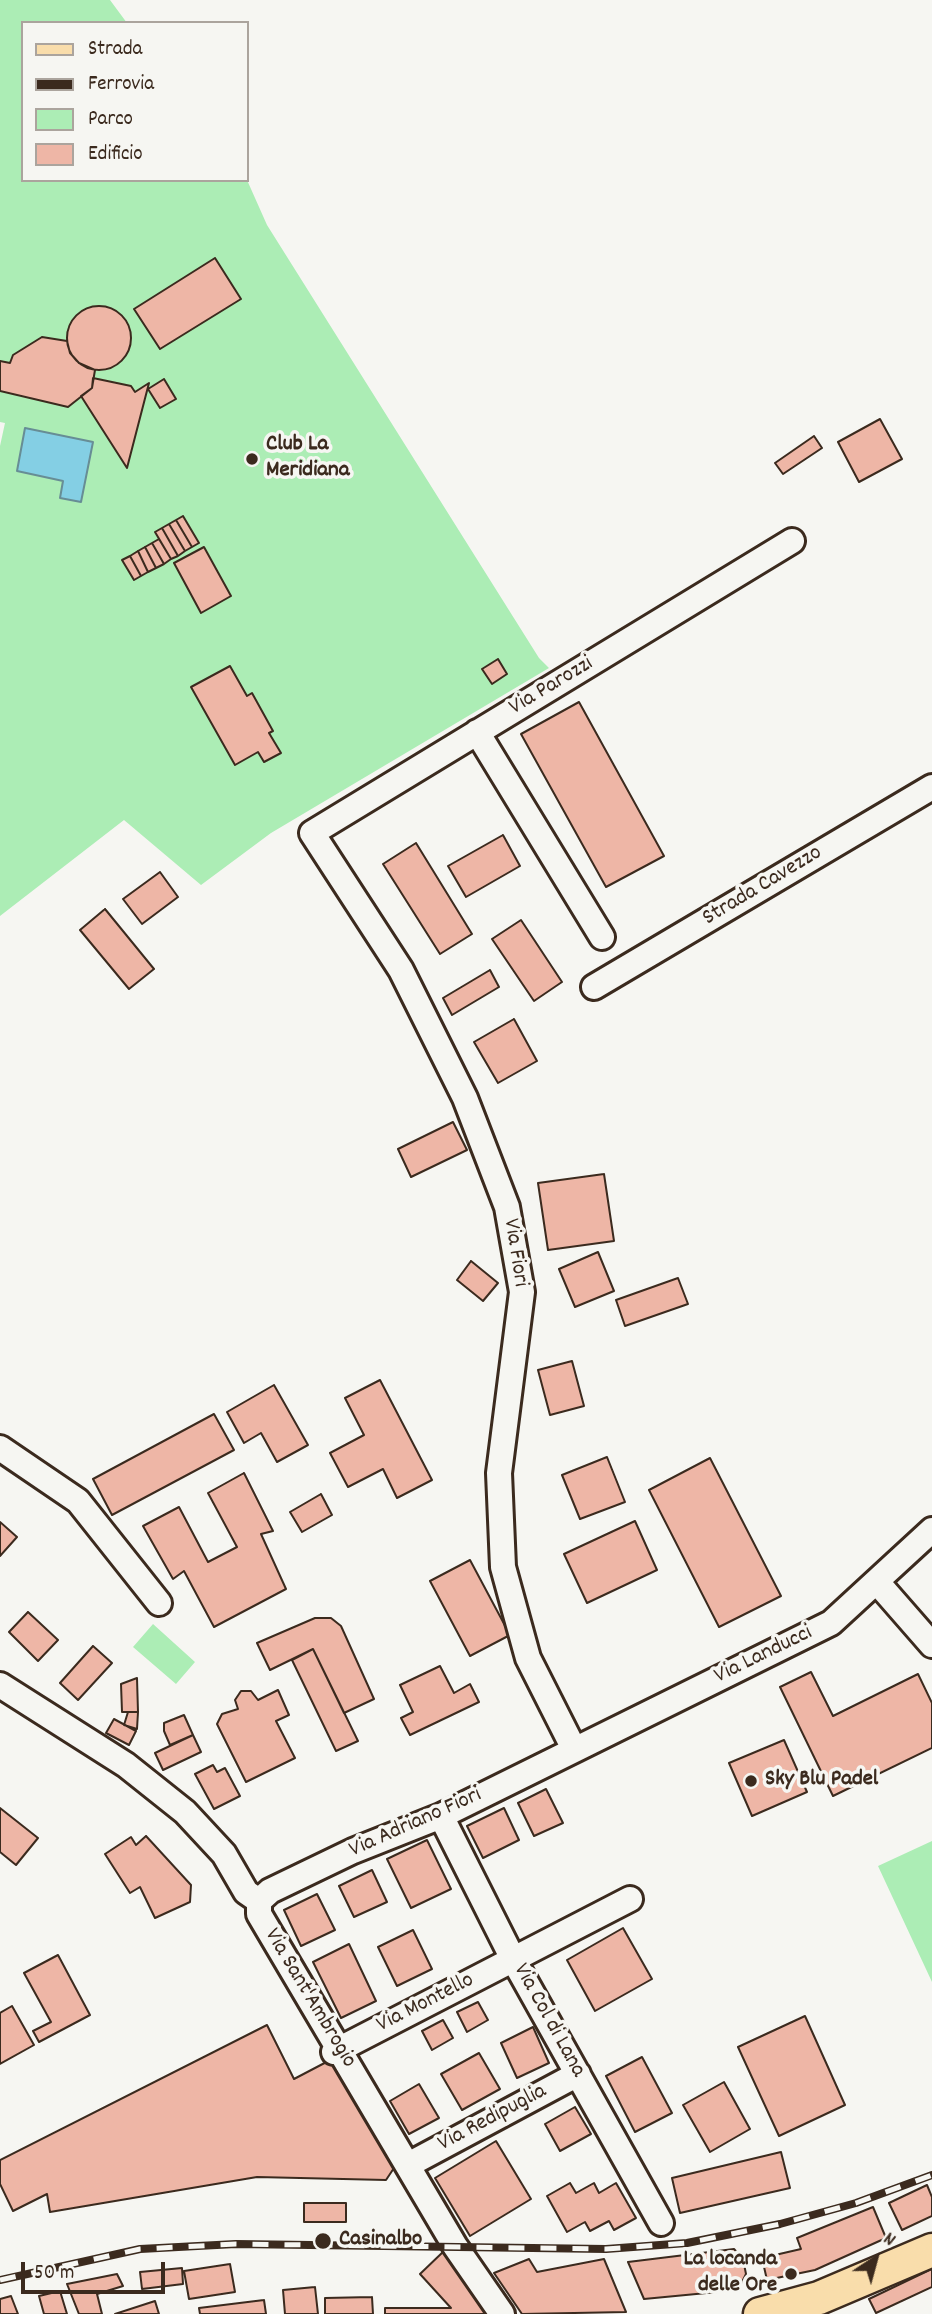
<!DOCTYPE html>
<html>
<head>
<meta charset="utf-8">
<style>
	body { margin:0 }
	#map { position:relative; width:932px; height:2314px; overflow:hidden; background:#f6f6f2; font-family:Dekko,sans-serif }
	canvas { display:block }
	.legend { position:absolute; left:21px; top:21px; width:228px; height:161px; box-sizing:border-box; background:#f6f6f2; border:2px solid #aba49d; margin:0; padding:9px 12px; list-style:none; font-size:21px; color:#3b2a1e }
	.legend li { display:flex; align-items:center; gap:14px; height:35px }
	.legend b { width:35px; border:2px solid #aba49d }
	.north { position:absolute; left:841px; top:2223px; width:70px; height:70px; -webkit-text-stroke:5px #f6f6f2; paint-order:stroke; rotate:36deg; font-size:19px; font-weight:700; line-height:28px; text-align:center; color:#3b2a1e }
	.north::after { content:''; display:block; margin:auto; width:24px; height:32px; background:#3b2a1e; clip-path:polygon(50% 0,100% 100%,50% 72%,0 100%) }
	.scale { position:absolute; left:21px; top:2262px; width:144px; height:32px; box-sizing:border-box; border:4px solid #3b2a1e; border-top:0; padding-left:9px; font-size:21px; line-height:24px; white-space:nowrap; color:#3b2a1e; -webkit-text-stroke:5px #f6f6f2; paint-order:stroke }
</style>
</head>
<body>
<div id="map">
<canvas width="932" height="2314"></canvas>
<ul class="legend">
<li><b style="height:9px;background:#f9ddab"></b>Strada</li>
<li><b style="height:9px;background:#3b2a1e"></b>Ferrovia</li>
<li><b style="height:19px;background:#acedb5"></b>Parco</li>
<li><b style="height:19px;background:#eeb6a6"></b>Edificio</li>
</ul>
<div class="north">N</div>
<div class="scale">50 m</div>
</div>
<script>
const context = document.querySelector('canvas').getContext('2d');
context.lineJoin = 'round';
function paint(path, color) { context.fillStyle = color; context.fill(path, 'evenodd'); }
const shape = rows => new Path2D(rows.map(r => 'M' + r).join(''));
function stroke(path, color, width, dash) { context.strokeStyle = color; context.lineWidth = width; context.lineCap = dash ? 'butt' : 'round'; context.setLineDash(dash || []); context.stroke(path); }
function label(font, color, halo, rows, align = 'center') {
  context.font = font + ' Dekko,sans-serif'; context.lineWidth = 7; context.setLineDash([]); context.textBaseline = 'middle'; context.strokeStyle = halo; context.fillStyle = color; for (const [text, x, y, turn = 0] of rows) {
    context.save(); context.translate(x, y); context.rotate((+turn || 0) * Math.PI / 180); context.textAlign = isNaN(turn) ? turn : align; if (halo) context.strokeText(text, 0, 0); context.fillText(text, 0, 0); context.restore();
  }
}
const green = shape([
	[0,0,110,0,127,23,23,23,23,180,247,180,267,225,539,658,549,668,271,833,201,885,124,820,0,916,0,446,5,423,0,422],
	[153,1624,195,1662,176,1684,133,1647],
	[932,1841,932,1982,878,1866]
]);
const water = shape([
	[25,428,93,442,81,502,60,498,63,481,17,471,25,428]
]);
const building = shape([
	[215,258,241,299,160,349,134,309,215,258],
	'67 338a32 32 0 1 1 64 0a32 32 0 1 1-64 0Z',
	[42,337,67,341,70,353,79,363,95,370,92,388,68,407,0,391,0,361,10,363,13,355,42,337],
	[93,378,131,386,135,392,149,383,127,468,81,396,92,388,93,378],
	[164,379,176,399,160,408,148,389,164,379],
	[880,419,902,459,859,482,838,442,880,419],
	[814,436,822,448,783,474,775,463,814,436],
	[183,516,199,543,192,547,176,520,183,516],
	[176,520,192,547,185,551,169,524,176,520],
	[169,524,185,551,178,556,162,528,169,524],
	[162,528,178,556,171,559,155,532,162,528],
	[159,539,171,559,164,564,152,543,159,539],
	[152,543,164,564,156,568,145,547,152,543],
	[145,547,156,568,148,572,138,551,145,547],
	[204,547,231,596,201,613,174,563,204,547],
	[138,551,148,572,141,576,130,556,138,551],
	[130,556,141,576,134,580,122,560,130,556],
	[498,659,507,674,492,684,482,669,498,659],
	[230,666,247,696,252,693,273,731,269,733,281,753,264,762,258,752,235,765,191,687,230,666],
	[579,702,664,856,606,887,521,734,579,702],
	[503,835,520,866,466,897,448,866,503,835],
	[416,843,472,934,440,954,383,864,416,843],
	[160,872,178,897,142,924,123,899,160,872],
	[105,909,154,969,129,989,80,930,105,909],
	[521,920,562,982,534,1001,492,939,521,920],
	[490,970,499,987,452,1015,443,998,490,970],
	[514,1019,537,1061,498,1083,474,1042,514,1019],
	[453,1122,467,1150,411,1177,398,1149,453,1122],
	[604,1174,614,1241,548,1250,538,1183,604,1174],
	[598,1252,614,1291,575,1307,559,1269,598,1252],
	[471,1261,498,1283,483,1301,457,1280,471,1261],
	[678,1278,688,1304,625,1326,616,1300,678,1278],
	[572,1361,584,1406,550,1415,538,1370,572,1361],
	[380,1380,432,1480,397,1498,383,1469,348,1487,330,1453,364,1435,345,1398,380,1380],
	[274,1385,308,1445,277,1462,261,1433,244,1443,227,1412,274,1385],
	[214,1414,234,1450,112,1515,93,1479,214,1414],
	[607,1457,625,1502,580,1519,562,1475,607,1457],
	[710,1458,781,1596,719,1627,649,1490,710,1458],
	[244,1473,273,1531,261,1534,286,1589,214,1627,184,1571,173,1579,143,1526,179,1507,208,1562,237,1547,208,1493,244,1473],
	[321,1494,332,1515,302,1532,290,1512,321,1494],
	[635,1521,657,1570,587,1603,564,1554,635,1521],
	[0,1522,17,1537,0,1556,0,1522],
	[470,1560,510,1635,470,1656,430,1581,470,1560],
	[28,1612,58,1640,38,1661,9,1632,28,1612],
	[315,1618,331,1618,341,1626,374,1699,344,1713,313,1649,270,1670,257,1643,315,1618],
	[93,1646,112,1663,78,1700,60,1683,93,1646],
	[313,1649,358,1741,336,1751,292,1660,313,1649],
	[440,1666,454,1693,470,1684,479,1702,410,1735,401,1718,413,1712,400,1685,440,1666],
	[811,1672,833,1716,918,1674,932,1703,932,1748,833,1796,780,1687,811,1672],
	[137,1678,138,1712,122,1712,121,1684,137,1678],
	[278,1690,289,1715,276,1721,295,1758,246,1782,217,1724,222,1714,238,1709,235,1700,241,1691,251,1691,258,1700,278,1690],
	[128,1712,138,1712,137,1729,124,1725,128,1712],
	[184,1715,193,1735,170,1745,164,1731,164,1723,184,1715],
	[114,1719,136,1731,129,1745,106,1733,114,1719],
	[193,1735,201,1752,163,1770,155,1753,193,1735],
	[784,1740,807,1792,752,1816,729,1763,784,1740],
	[213,1765,217,1772,225,1768,240,1796,214,1809,195,1774,213,1765],
	[546,1789,563,1823,534,1836,518,1803,546,1789],
	[0,1808,38,1838,16,1865,0,1852,0,1808],
	[504,1808,519,1840,483,1858,467,1826,504,1808],
	[146,1836,191,1885,190,1902,155,1918,140,1887,130,1893,105,1854,131,1837,136,1845,146,1836],
	[427,1840,451,1889,411,1908,387,1859,427,1840],
	[372,1870,387,1902,354,1917,339,1886,372,1870],
	[317,1894,335,1930,301,1946,284,1910,317,1894],
	[623,1928,652,1979,595,2011,567,1960,623,1928],
	[413,1930,432,1969,397,1986,378,1947,413,1930],
	[349,1944,376,2001,341,2018,313,1962,349,1944],
	[58,1955,90,2015,39,2042,33,2031,51,2022,24,1973,58,1955],
	[478,2002,488,2020,467,2032,457,2012,478,2002],
	[12,2006,34,2045,0,2064,0,2013,12,2006],
	[805,2016,845,2105,779,2136,738,2047,805,2016],
	[443,2020,453,2038,432,2050,422,2031,443,2020],
	[267,2025,294,2079,336,2057,398,2162,386,2180,257,2177,50,2212,47,2194,13,2211,0,2184,0,2160,267,2025],
	[533,2027,549,2063,517,2078,501,2043,533,2027],
	[479,2053,500,2089,462,2110,441,2074,479,2053],
	[642,2057,672,2113,635,2132,606,2076,642,2057],
	[724,2082,750,2129,710,2152,683,2105,724,2082],
	[419,2084,439,2118,409,2134,390,2101,419,2084],
	[575,2107,591,2134,560,2151,545,2124,575,2107],
	[496,2141,531,2199,470,2236,435,2178,496,2141],
	[781,2152,790,2188,680,2213,672,2178,781,2152],
	[570,2183,576,2193,594,2183,599,2193,616,2183,636,2218,614,2230,609,2221,590,2231,585,2222,567,2232,547,2196,570,2183],
	[927,2185,932,2197,932,2216,902,2230,889,2203,927,2185],
	[304,2203,346,2203,346,2222,304,2222,304,2203],
	[873,2207,886,2238,815,2270,767,2280,762,2258,801,2249,797,2238,873,2207],
	[734,2249,743,2259,746,2274,738,2290,644,2299,628,2262,734,2249],
	[445,2250,494,2314,385,2314,385,2308,451,2308,420,2274,445,2250],
	[529,2259,537,2272,604,2259,626,2312,522,2314,494,2273,529,2259],
	[230,2264,235,2292,189,2299,184,2271,230,2264],
	[182,2268,183,2284,142,2289,140,2272,182,2268],
	[932,2269,932,2287,876,2313,869,2299,932,2269],
	[117,2274,123,2286,97,2294,102,2314,79,2314,67,2284,117,2274],
	[315,2287,318,2314,285,2314,283,2290,315,2287],
	[60,2291,67,2314,44,2314,39,2296,60,2291],
	[11,2296,18,2314,0,2314,0,2299,11,2296],
	[372,2297,373,2314,325,2314,325,2298,372,2297],
	[264,2300,266,2314,200,2314,199,2308,264,2300],
	[155,2301,159,2314,115,2314,155,2301]
]);
const minor = shape([
	[477,732,602,937],
	[594,987,932,787],
	[0,1448,78,1501,159,1603],
	[877,1582,932,1645],
	[0,1685,126,1765,185,1812,224,1854,246,1892,259,1901],
	[574,1749,528,1658,503,1567,499,1473,522,1292,507,1207,465,1098,401,970,312,833,792,541],
	[441,1816,513,1959,661,2223],
	[259,1901,270,1891,353,1851,441,1816,831,1623,932,1530],
	[259,1901,259,1914,455,2246,502,2314],
	[334,2052,630,1899],
	[408,2165,578,2074]
]);
const major = shape([
	[760,2314,819,2298,932,2250]
]);
const rail = shape([
	[0,2280,140,2249,236,2244,606,2249,687,2243,780,2224,856,2203,932,2175]
]);
const markers = [
	[252,459,7,"#3b2a1e"],
	[751,1781,7,"#3b2a1e"],
	[323,2241,9,"#3b2a1e"],
	[791,2274,7,"#3b2a1e"]
];
const poiNames = [
	["Club La",266,446],
	["Meridiana",266,472],
	["Sky Blu Padel",765,1781],
	["Casinalbo",339,2241],
	["La locanda",777,2261,"right"],
	["delle Ore",777,2287,"right"]
];
const streetNames = [
	["Via Parozzi",552,687,-31],
	["Strada Cavezzo",763,887,-31],
	["Via Fiori",514,1253,81],
	["Via Landucci",764,1656,-26],
	["Via Adriano Fiori",416,1824,-24],
	["Via Sant'Ambrogio",309,1999,59],
	["Via Montello",426,2004,-27],
	["Via Col di Lana",548,2021,61],
	["Via Redipuglia",493,2119,-28]
];
paint(green, '#acedb5');
paint(water, '#84cfe4');
stroke(water, '#678d95', 2);
paint(building, '#eeb6a6');
stroke(building, '#3b2a1e', 2);
stroke(minor, '#3b2a1e', 30);
stroke(major, '#3b2a1e', 37);
stroke(minor, '#f6f6f2', 24);
stroke(major, '#f9ddab', 32);
stroke(rail, '#3b2a1e', 8);
stroke(rail, '#f6f6f2', 5, [16]);
for (const [x, y, r, color] of markers) { const dot = new Path2D(); dot.arc(x, y, r, 0, 2 * Math.PI); context.fillStyle = color; context.fill(dot); stroke(dot, '#f6f6f2', 2.5); }
label('bold 23px', '#3b2a1e', '#f6f6f2', poiNames, 'left');
label('23px', '#3b2a1e', '#f6f6f2', streetNames);
</script>
</body>
</html>
